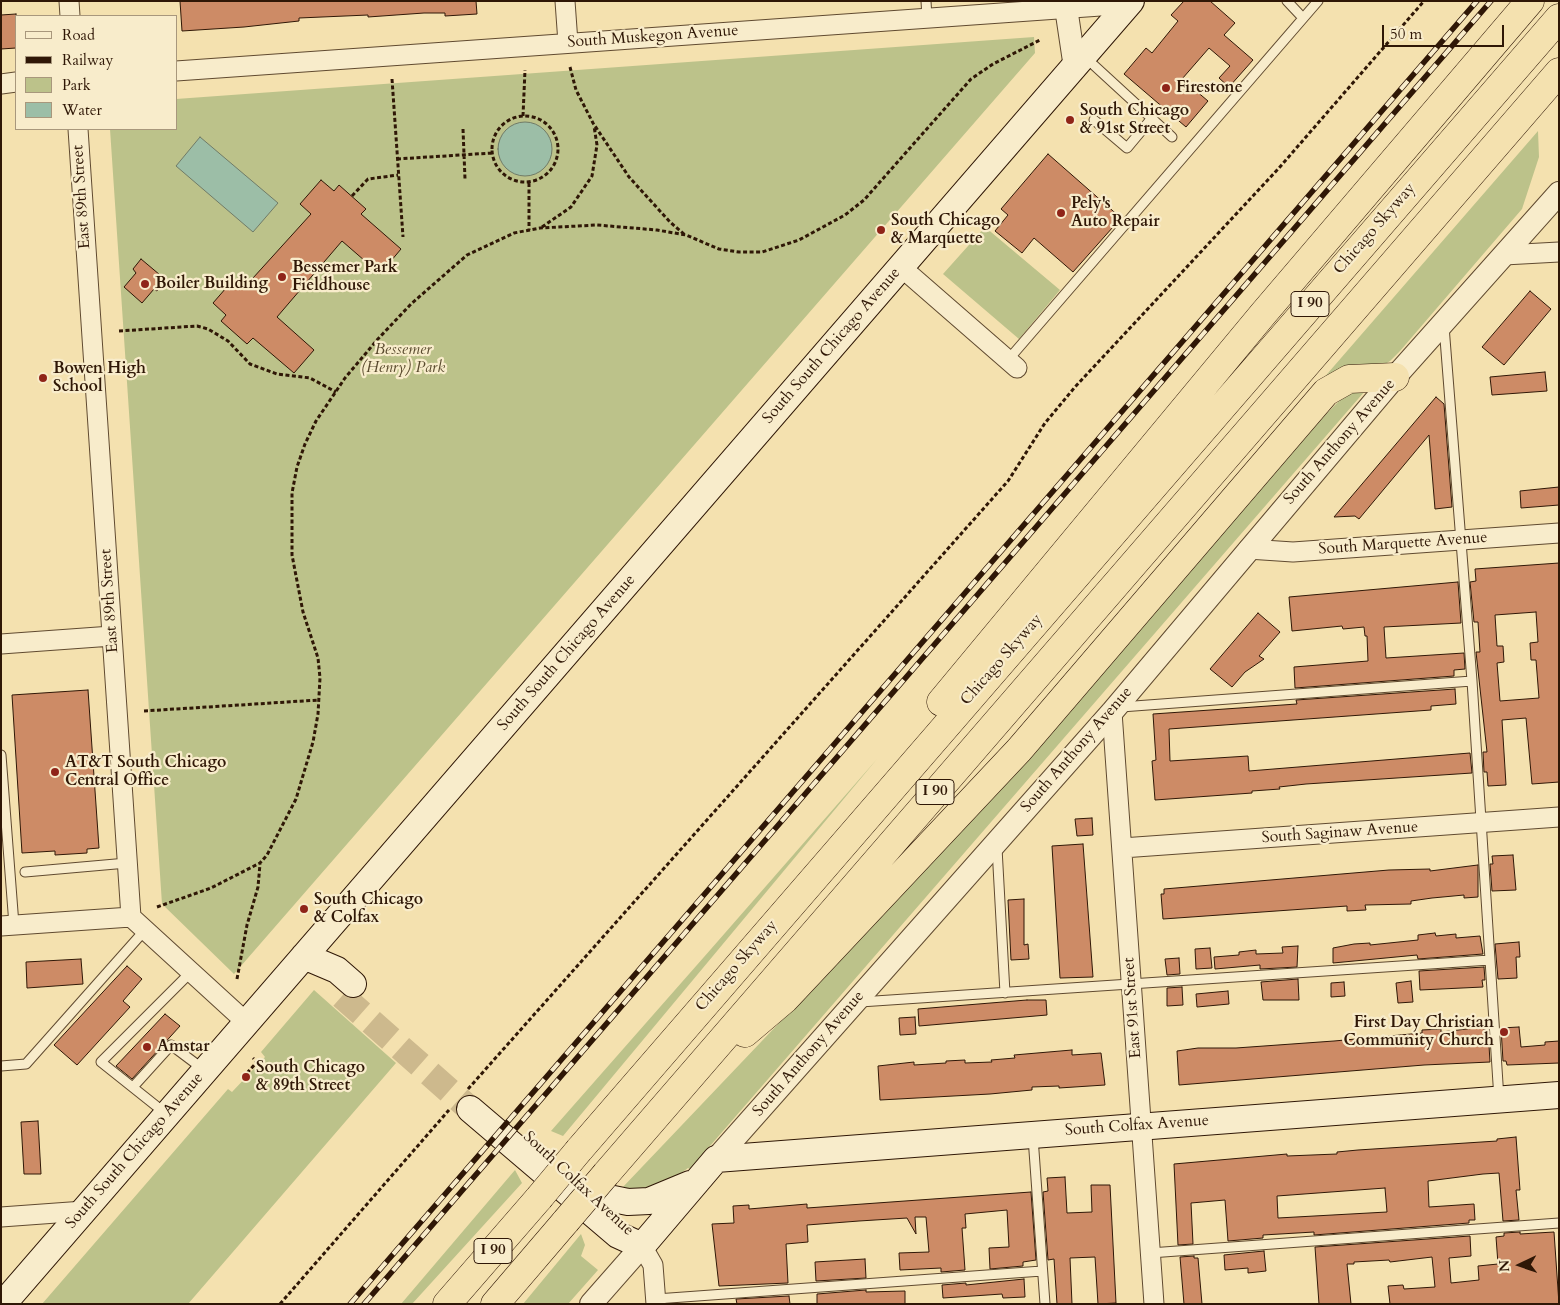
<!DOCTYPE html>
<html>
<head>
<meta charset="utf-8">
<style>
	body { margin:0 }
	#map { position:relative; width:1560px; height:1305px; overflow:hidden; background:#f4e1af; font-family:Cardo,serif }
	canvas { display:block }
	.frame { position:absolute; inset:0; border:2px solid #2f1706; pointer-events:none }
	.legend { position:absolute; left:15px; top:15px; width:162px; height:115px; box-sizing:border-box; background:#f8eccb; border:1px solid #a8977c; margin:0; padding:6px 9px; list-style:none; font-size:15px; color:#2f1706 }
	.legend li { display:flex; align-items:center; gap:10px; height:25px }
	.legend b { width:25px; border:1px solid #a8977c }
	.north { position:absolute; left:1495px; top:1240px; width:50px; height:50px; -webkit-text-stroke:4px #f8eccb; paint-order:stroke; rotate:267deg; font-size:14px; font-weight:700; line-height:20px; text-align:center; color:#2f1706 }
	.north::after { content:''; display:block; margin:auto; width:18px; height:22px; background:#2f1706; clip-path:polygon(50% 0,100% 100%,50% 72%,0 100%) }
	.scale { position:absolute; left:1382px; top:25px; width:122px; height:22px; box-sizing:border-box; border:2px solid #2f1706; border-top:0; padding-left:6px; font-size:15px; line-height:18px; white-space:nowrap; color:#2f1706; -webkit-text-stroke:4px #f8eccb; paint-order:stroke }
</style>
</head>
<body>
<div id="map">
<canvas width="1560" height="1305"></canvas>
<div class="frame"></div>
<ul class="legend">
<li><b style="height:6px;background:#f8eccb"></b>Road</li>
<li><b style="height:6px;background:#2f1706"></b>Railway</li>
<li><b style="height:14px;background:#bcc28a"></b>Park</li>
<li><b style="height:14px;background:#9cbea7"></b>Water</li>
</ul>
<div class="north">N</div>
<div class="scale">50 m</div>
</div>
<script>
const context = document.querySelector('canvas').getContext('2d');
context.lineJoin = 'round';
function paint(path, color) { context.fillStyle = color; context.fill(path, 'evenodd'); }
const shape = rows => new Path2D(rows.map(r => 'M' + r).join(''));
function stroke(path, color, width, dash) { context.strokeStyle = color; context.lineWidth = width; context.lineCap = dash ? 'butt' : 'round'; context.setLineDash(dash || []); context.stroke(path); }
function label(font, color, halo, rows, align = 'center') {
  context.font = font + ' Cardo,serif'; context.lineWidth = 4.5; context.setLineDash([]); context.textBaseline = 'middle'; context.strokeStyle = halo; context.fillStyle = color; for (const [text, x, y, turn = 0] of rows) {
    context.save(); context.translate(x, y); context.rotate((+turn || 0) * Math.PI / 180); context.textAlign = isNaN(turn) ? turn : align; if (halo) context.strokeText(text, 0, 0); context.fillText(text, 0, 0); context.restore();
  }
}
const green = shape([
	[1034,37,1035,53,234,974,162,904,110,129,176,129,176,99],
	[1538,131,1539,157,1522,209,1400,351,1390,361,1382,366,1347,370,967,789],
	[985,227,1060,290,1019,339,943,274],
	[1365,391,690,1169,688,1168,669,1182,650,1188,637,1190,622,1188,997,794,1325,415,1340,400,1352,392],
	[877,759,563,1136,551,1131,711,949],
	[314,990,396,1063,188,1304,42,1304,228,1089,232,1092,265,1057,261,1052],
	[515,1170,522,1183,412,1304,401,1304],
	[581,1234,585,1245,581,1256,598,1270,568,1304,523,1304]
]);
const water = shape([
	'498 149a27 27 0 1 1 54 0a27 27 0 1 1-54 0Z',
	[200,137,278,203,253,232,176,166,200,137]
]);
const building = shape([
	[180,1,476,1,477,14,445,16,445,13,424,13,368,17,368,15,299,18,299,21,244,27,182,31,180,1],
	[1184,1,1210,1,1235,23,1224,35,1253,60,1229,87,1219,78,1230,66,1209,48,1182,79,1208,101,1186,127,1124,74,1146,48,1152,53,1178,21,1171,15,1184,1],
	[16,14,16,48,1,49,1,15,16,14],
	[1048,154,1121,218,1073,272,1034,238,1022,253,995,231,1008,215,1001,209,1048,154],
	[321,180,334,191,339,185,366,209,361,214,401,249,380,274,342,241,277,317,314,350,294,373,253,338,247,344,221,321,226,315,213,303,233,280,243,289,311,214,300,204,321,180],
	[141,259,166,280,157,291,154,289,142,303,124,287,136,273,133,269,141,259],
	[1530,291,1551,309,1504,365,1482,347,1530,291],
	[1545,372,1547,391,1492,395,1490,377,1545,372],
	[1436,397,1444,404,1452,507,1435,509,1429,435,1359,519,1355,516,1334,517,1436,397],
	[1559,487,1559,505,1521,508,1520,491,1559,487],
	[1559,563,1559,782,1532,784,1526,718,1502,720,1506,785,1488,786,1487,772,1484,772,1483,752,1487,752,1476,652,1480,652,1478,622,1474,622,1470,582,1476,581,1475,569,1559,563],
	[1536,612,1538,642,1530,643,1531,660,1536,660,1539,698,1500,701,1497,663,1504,662,1503,646,1497,646,1495,615,1536,612],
	[1458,582,1461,623,1384,627,1386,658,1464,653,1465,669,1454,670,1454,676,1295,688,1294,667,1368,661,1367,636,1365,636,1364,627,1343,629,1342,626,1292,631,1289,597,1458,582],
	[1258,613,1280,632,1259,656,1264,659,1245,672,1232,687,1210,669,1258,613],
	[1455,689,1456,704,1431,706,1431,710,1169,729,1170,761,1248,756,1249,771,1470,753,1472,773,1306,784,1279,787,1280,789,1252,791,1252,793,1155,800,1152,761,1156,760,1153,714,1297,704,1296,700,1455,689],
	[88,690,99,848,87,849,87,853,55,855,55,851,22,853,12,695,88,690],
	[1092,818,1093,835,1077,836,1075,819,1092,818],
	[1083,844,1093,977,1060,978,1052,846,1083,844],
	[1513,855,1516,890,1492,891,1490,864,1493,864,1492,856,1513,855],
	[1478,865,1478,897,1464,898,1464,895,1432,898,1411,901,1411,904,1365,905,1366,910,1347,911,1347,906,1163,919,1161,894,1164,894,1164,889,1389,870,1430,869,1430,871,1478,865],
	[1024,899,1024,945,1028,944,1029,959,1011,960,1008,900,1024,899],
	[1435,933,1436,936,1456,934,1456,938,1480,936,1483,954,1418,959,1417,955,1333,963,1333,948,1354,944,1370,943,1370,945,1418,940,1418,935,1435,933],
	[1519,942,1520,957,1516,957,1517,978,1498,979,1495,944,1519,942],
	[1298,946,1297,967,1260,969,1260,965,1215,969,1214,957,1239,955,1239,952,1256,950,1256,954,1283,953,1282,947,1298,946],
	[1210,948,1212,968,1196,969,1195,949,1210,948],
	[1179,958,1180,974,1167,975,1165,959,1179,958],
	[81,959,83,984,27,988,26,962,81,959],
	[127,966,142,979,123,1001,130,1007,77,1065,54,1045,127,966],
	[1484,967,1485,980,1482,980,1483,987,1420,990,1419,971,1484,967],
	[1298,979,1299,1000,1263,1000,1261,982,1298,979],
	[1411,981,1413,1002,1398,1003,1396,983,1411,981],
	[1344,982,1345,996,1331,997,1331,983,1344,982],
	[1182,987,1183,1005,1167,1006,1167,988,1182,987],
	[1228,991,1229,1004,1197,1007,1196,994,1228,991],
	[1027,1000,1046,1000,1047,1015,919,1026,918,1009,1027,1000],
	[165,1014,180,1026,132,1079,116,1066,165,1014],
	[915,1017,916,1034,900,1035,899,1018,915,1017],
	[1484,1027,1484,1030,1488,1029,1490,1062,1424,1065,1179,1085,1177,1051,1198,1048,1236,1048,1334,1041,1422,1033,1422,1030,1441,1029,1441,1032,1484,1027],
	[1519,1027,1521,1047,1545,1045,1545,1042,1559,1041,1559,1063,1507,1065,1506,1061,1503,1061,1501,1028,1519,1027],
	[1072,1050,1072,1055,1101,1053,1105,1085,1059,1088,1059,1086,1032,1087,1032,1090,990,1094,880,1100,878,1066,914,1062,914,1065,946,1063,946,1061,965,1060,965,1063,992,1062,991,1060,1015,1058,1014,1055,1072,1050],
	[38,1121,41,1174,24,1174,21,1122,38,1121],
	[1516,1137,1520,1190,1516,1190,1519,1220,1503,1221,1499,1173,1483,1174,1428,1181,1429,1207,1474,1204,1475,1220,1469,1220,1469,1223,1314,1235,1314,1232,1263,1235,1263,1238,1228,1241,1225,1200,1191,1203,1193,1244,1178,1245,1174,1164,1287,1154,1287,1156,1337,1154,1337,1152,1358,1150,1497,1141,1497,1139,1516,1137],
	[1385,1188,1387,1212,1278,1218,1277,1196,1385,1188],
	[1065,1177,1067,1213,1092,1212,1091,1185,1110,1185,1116,1303,1098,1304,1095,1257,1070,1258,1072,1304,1057,1304,1054,1259,1048,1260,1043,1192,1048,1191,1047,1178,1065,1177],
	[1031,1192,1036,1260,1023,1262,1023,1266,990,1269,989,1248,1009,1247,1007,1210,965,1214,966,1228,962,1228,965,1270,941,1272,941,1268,900,1270,899,1253,929,1252,926,1217,915,1217,916,1234,907,1218,859,1221,807,1225,808,1242,786,1244,788,1283,719,1286,712,1224,734,1223,733,1206,749,1205,749,1209,807,1204,807,1208,1031,1192],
	[1520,1232,1520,1234,1554,1232,1559,1304,1390,1304,1388,1286,1403,1285,1404,1289,1435,1287,1432,1257,1390,1262,1389,1260,1354,1262,1354,1264,1347,1264,1351,1304,1319,1304,1315,1247,1470,1236,1471,1256,1449,1258,1451,1283,1479,1280,1478,1266,1498,1264,1496,1237,1504,1236,1504,1233,1520,1232],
	[1264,1251,1266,1271,1248,1273,1248,1268,1225,1270,1224,1255,1264,1251],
	[1194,1256,1194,1258,1198,1258,1202,1304,1184,1304,1180,1257,1194,1256],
	[865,1259,866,1278,816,1281,815,1262,865,1259],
	[1024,1279,1025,1297,1003,1298,1002,1294,943,1298,942,1285,966,1283,966,1285,1024,1279],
	[866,1290,866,1292,905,1291,905,1304,817,1304,817,1294,866,1290],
	[789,1296,790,1304,737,1304,736,1299,789,1296]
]);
const secondaryTunnel = shape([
	[342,996,470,1109]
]);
const path = shape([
	[570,67,576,90,593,123,629,177,670,222,685,235],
	[392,79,403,237],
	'492 149a33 33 0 1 1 66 0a33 33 0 1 1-66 0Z',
	[523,116,525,70],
	[463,129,465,179],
	[397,159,492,153],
	[529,183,529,230],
	[352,196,368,179,398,175],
	[542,227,571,207,592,176,597,145,594,126],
	[119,331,197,326,208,329,228,341,250,364,277,374,310,378,336,392],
	[144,711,319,700],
	[157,907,211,888,260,863,267,855,296,799,313,742,318,714,320,678,318,658,303,612,292,555,292,493,297,467,305,444,316,421,345,378,377,340,411,304,467,255,514,233,540,228,597,225,657,230,686,235,719,249,739,252,762,252,799,240,845,215,864,200,971,79,993,64,1040,40],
	[237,979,247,925,258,887,260,864],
	[247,1073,257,1062,253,1058],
	[468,1089,1008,481,1045,423,1075,387,1279,168,1424,1],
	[280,1304,449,1110]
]);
const service = shape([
	[926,1,927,18],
	[1287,1,1303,18],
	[1086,58,1172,137],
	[1094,120,1127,148,1152,118],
	[1444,326,1472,681,1499,1099],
	[1008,360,1318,1],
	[1121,707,1472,681],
	[1,755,14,925],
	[997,848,1005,993],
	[25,872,127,863],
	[860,1002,1490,960],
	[1,1066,26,1064,145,930],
	[133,1087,171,1045,203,1069],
	[165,1113,101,1062,191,972],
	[1033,1137,1045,1304],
	[1150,1253,1559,1223],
	[656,1299,1042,1271]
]);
const minor = shape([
	[69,1,70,16],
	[565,1,568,43],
	[176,71,1129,4],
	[1,84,16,82],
	[78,129,131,917,247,1023],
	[1504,255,1559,252],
	[901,267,1017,368],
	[1248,549,1293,552,1559,533],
	[1,644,112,636],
	[1112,712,1154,1304],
	[1122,848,1559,817],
	[1,926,131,917],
	[1,1217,84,1211],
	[642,1246,653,1265,656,1304]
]);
const tertiary = shape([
	[1065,1,1075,68],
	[716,1159,1112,712,1395,377,1559,193],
	[591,1304,642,1246]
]);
const secondary = shape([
	[304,956,337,970,353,984],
	[470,1109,618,1235,642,1246],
	[594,1195,628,1202,649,1201,690,1184],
	[642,1246,716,1159,1559,1095],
	[3,1304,1131,1]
]);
const motorway = shape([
	[941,702,1263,314,1530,1],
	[745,1033,785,999,1019,750,1326,392,1349,379,1395,377],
	[579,1150,1559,18],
	[606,1174,1559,72],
	[447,1304,539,1198],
	[495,1304,566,1221]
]);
const rail = shape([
	[350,1304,1477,1],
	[364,1304,1491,1]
]);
const motorwayBridge = shape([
	[539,1198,579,1150],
	[566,1221,606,1174]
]);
const markers = [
	[1166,88,5,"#8f2418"],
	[1070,120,5,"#8f2418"],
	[1061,213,5,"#8f2418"],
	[881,230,5,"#8f2418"],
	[282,277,5,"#8f2418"],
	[145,284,5,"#8f2418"],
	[43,378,5,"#8f2418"],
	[55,772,5,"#8f2418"],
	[304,909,5,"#8f2418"],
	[1504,1032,5,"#8f2418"],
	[147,1047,5,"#8f2418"],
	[246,1077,5,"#8f2418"]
];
const shields = [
	[1310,304,38],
	[935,792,38],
	[493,1251,38]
];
const shieldNames = [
	["I 90",1310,304],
	["I 90",935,792],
	["I 90",493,1251]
];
const streetNames = [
	["South Muskegon Avenue",653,37,-4],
	["East 89th Street",82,197,-94],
	["Chicago Skyway",1375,229,-49],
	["South South Chicago Avenue",832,346,-49],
	["South Anthony Avenue",1340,442,-49],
	["South Marquette Avenue",1403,544,-4],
	["East 89th Street",110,601,-94],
	["South South Chicago Avenue",567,653,-49],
	["Chicago Skyway",1002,660,-49],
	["South Anthony Avenue",1077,750,-49],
	["South Saginaw Avenue",1340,833,-4],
	["Chicago Skyway",737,966,-49],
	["East 91st Street",1133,1008,-94],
	["South Anthony Avenue",809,1054,-49],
	["South Colfax Avenue",1137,1126,-4],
	["South South Chicago Avenue",135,1151,-49],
	["South Colfax Avenue",578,1184,43]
];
const poiNames = [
	["Firestone",1176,88],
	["South Chicago",1080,111],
	["& 91st Street",1080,129],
	["Pely's",1071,204],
	["Auto Repair",1071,222],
	["South Chicago",891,221],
	["& Marquette",891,239],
	["Bessemer Park",292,268],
	["Fieldhouse",292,286],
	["Boiler Building",155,284],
	["Bowen High",53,369],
	["School",53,387],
	["AT&T South Chicago",65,763],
	["Central Office",65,781],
	["South Chicago",314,900],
	["& Colfax",314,918],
	["First Day Christian",1494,1023,"right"],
	["Community Church",1494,1041,"right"],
	["Amstar",157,1047],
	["South Chicago",256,1068],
	["& 89th Street",256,1086]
];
const parkNames = [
	["Bessemer",403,350],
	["(Henry) Park",403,368]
];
paint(green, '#bcc28a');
paint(water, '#9cbea7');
stroke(water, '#707b67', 1);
paint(building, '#cd8b66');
stroke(building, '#2f1706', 1);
stroke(secondaryTunnel, '#cdb98d', 26, [26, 13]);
stroke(service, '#604a30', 11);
stroke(minor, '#604a30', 21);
stroke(tertiary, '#604a30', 24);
stroke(secondary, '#2f1706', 28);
stroke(motorway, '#2f1706', 29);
stroke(path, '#2f1706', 3, [4, 2.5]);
stroke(service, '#f8eccb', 9);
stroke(minor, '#f8eccb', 19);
stroke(tertiary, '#f8eccb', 22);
stroke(secondary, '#f8eccb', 26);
stroke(motorway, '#f4e1af', 28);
stroke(rail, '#2f1706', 5.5);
stroke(rail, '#f8eccb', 4, [11]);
stroke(motorwayBridge, '#2f1706', 29, []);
stroke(motorwayBridge, '#f4e1af', 28);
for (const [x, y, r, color] of markers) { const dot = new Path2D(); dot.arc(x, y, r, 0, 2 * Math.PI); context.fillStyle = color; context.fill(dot); stroke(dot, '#f8eccb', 2); }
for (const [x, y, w] of shields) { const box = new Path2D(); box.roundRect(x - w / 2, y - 12.5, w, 25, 4); context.fillStyle = '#f8eccb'; context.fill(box); stroke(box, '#2f1706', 1); }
label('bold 15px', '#2f1706', null, shieldNames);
label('16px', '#2f1706', '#f8eccb', streetNames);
label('bold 16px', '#2f1706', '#f8eccb', poiNames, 'left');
label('italic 16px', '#594a2e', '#f8eccb', parkNames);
</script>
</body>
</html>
